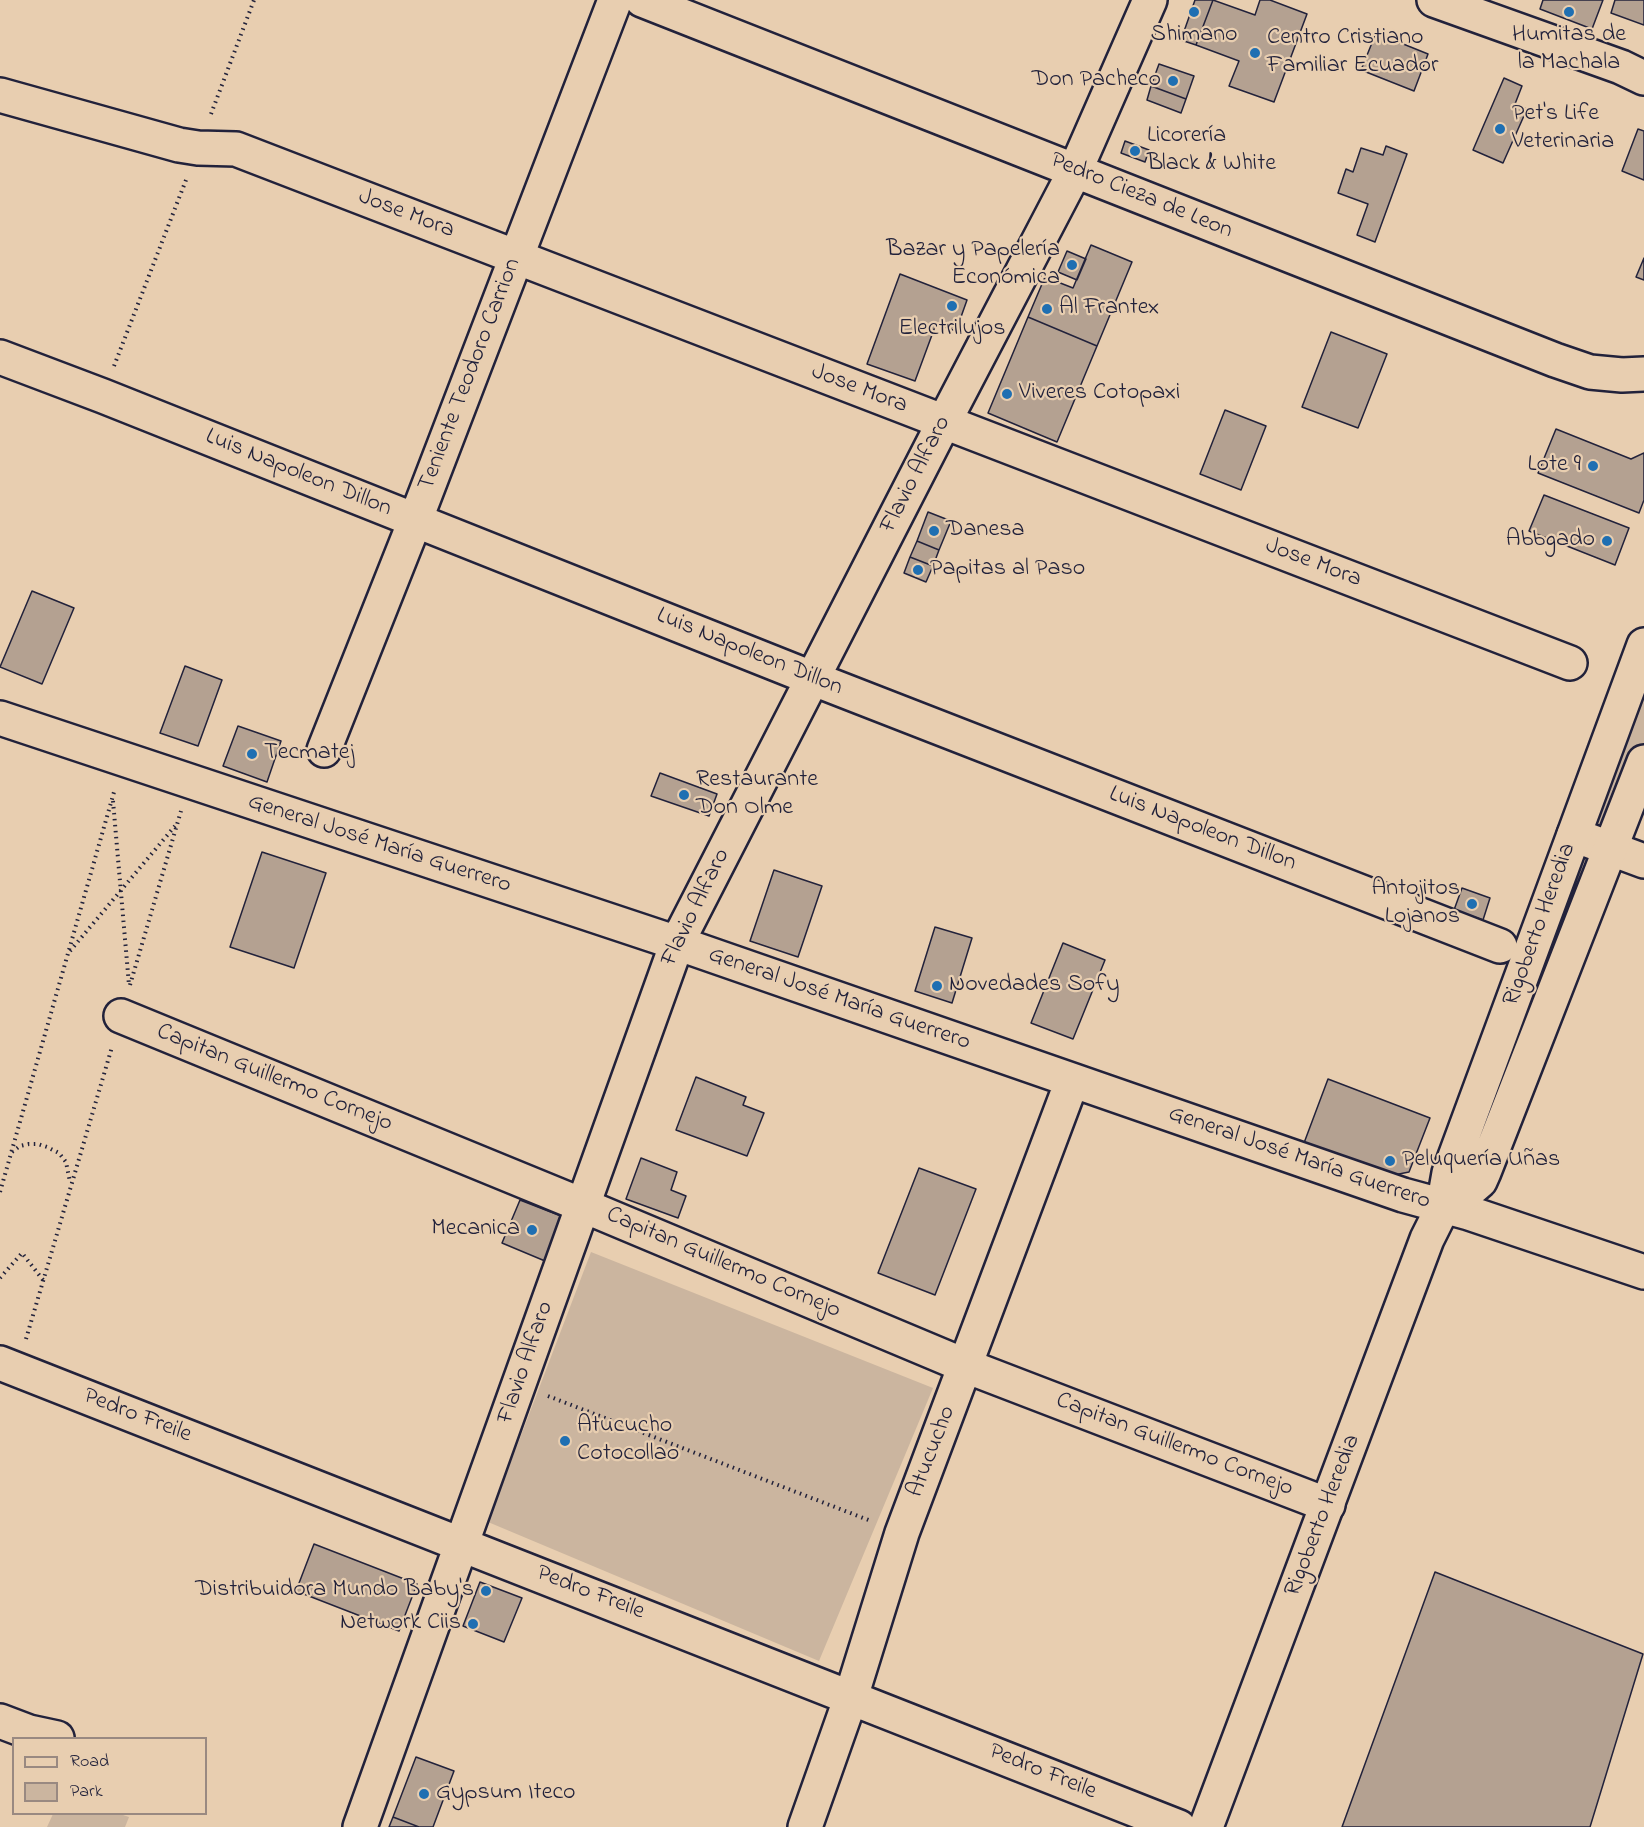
<!DOCTYPE html>
<html>
<head>
<meta charset="utf-8">
<style>
	body { margin:0 }
	#map { position:relative; width:1644px; height:1827px; overflow:hidden; background:#e8ceb0; font-family:"Indie Flower",sans-serif }
	canvas { display:block }
	.legend { position:absolute; left:12px; top:1737px; width:195px; height:78px; box-sizing:border-box; background:#e8ceb0; border:2px solid #998981; margin:0; padding:8px 10px; list-style:none; font-size:18px; color:#22223b }
	.legend li { display:flex; align-items:center; gap:12px; height:30px }
	.legend b { width:30px; border:2px solid #998981 }
</style>
</head>
<body>
<div id="map">
<canvas width="1644" height="1827"></canvas>
<ul class="legend">
<li><b style="height:8px;background:#e8ceb0"></b>Road</li>
<li><b style="height:16px;background:#cbb59f"></b>Park</li>
</ul>
</div>
<script>
const context = document.querySelector('canvas').getContext('2d');
context.lineJoin = 'round';
function paint(path, color) { context.fillStyle = color; context.fill(path, 'evenodd'); }
const shape = rows => new Path2D(rows.map(r => 'M' + r).join(''));
function stroke(path, color, width, dash) { context.strokeStyle = color; context.lineWidth = width; context.lineCap = dash ? 'butt' : 'round'; context.setLineDash(dash || []); context.stroke(path); }
function label(font, color, halo, rows, align = 'center') {
  context.font = font + ' "Indie Flower",sans-serif'; context.lineWidth = 4.5; context.setLineDash([]); context.textBaseline = 'middle'; context.strokeStyle = halo; context.fillStyle = color; for (const [text, x, y, turn = 0] of rows) {
    context.save(); context.translate(x, y); context.rotate((+turn || 0) * Math.PI / 180); context.textAlign = isNaN(turn) ? turn : align; if (halo) context.strokeText(text, 0, 0); context.fillText(text, 0, 0); context.restore();
  }
}
const green = shape([
	[1644,666,1644,748,1609,840,1583,827],
	[591,1252,933,1388,819,1661,488,1522],
	[53,1814,120,1814,129,1817,125,1827,47,1827]
]);
const building = shape([
	[1195,0,1213,0,1196,45,1181,40,1195,0],
	[1213,0,1255,15,1260,0,1270,0,1307,14,1274,102,1229,86,1239,61,1196,45,1213,0],
	[1543,0,1603,0,1592,29,1540,9,1543,0],
	[1615,0,1644,0,1644,25,1611,13,1615,0],
	[1376,33,1428,54,1414,91,1361,70,1376,33],
	[1159,64,1194,76,1186,99,1151,86,1159,64],
	[1504,78,1522,86,1515,104,1527,109,1503,163,1473,150,1504,78],
	[1151,86,1186,99,1181,113,1147,100,1151,86],
	[1638,129,1644,131,1644,180,1622,171,1638,129],
	[1125,141,1149,150,1145,162,1121,153,1125,141],
	[1386,146,1407,154,1375,242,1357,235,1368,204,1338,193,1346,169,1353,172,1361,148,1383,155,1386,146],
	[1091,245,1132,262,1097,346,1028,317,1045,277,1073,288,1091,245],
	[1067,251,1086,259,1077,280,1058,272,1067,251],
	[1644,258,1644,280,1636,277,1644,258],
	[900,274,967,300,956,331,936,324,915,381,867,364,900,274],
	[1028,317,1097,346,1057,442,988,413,1028,317],
	[1331,332,1387,354,1358,428,1302,407,1331,332],
	[1225,410,1266,426,1241,490,1200,474,1225,410],
	[1556,429,1631,459,1644,453,1644,500,1639,513,1538,473,1556,429],
	[1544,495,1629,528,1615,565,1529,531,1544,495],
	[928,512,951,521,939,550,917,541,928,512],
	[917,541,939,550,933,566,910,557,917,541],
	[910,557,933,566,926,582,904,573,910,557],
	[32,591,74,608,42,684,0,667,32,591],
	[185,666,222,680,198,746,160,733,185,666],
	[238,726,281,741,267,782,223,766,238,726],
	[660,773,717,794,709,816,651,796,660,773],
	[262,852,326,873,294,968,230,947,262,852],
	[774,870,822,886,798,957,750,941,774,870],
	[1462,888,1490,898,1483,920,1454,910,1462,888],
	[935,927,972,938,952,1003,915,991,935,927],
	[1063,943,1105,960,1073,1039,1031,1023,1063,943],
	[696,1077,746,1097,743,1105,764,1113,747,1156,676,1130,696,1077],
	[1328,1079,1430,1118,1409,1172,1389,1176,1304,1143,1328,1079],
	[641,1158,677,1172,671,1190,686,1196,678,1218,626,1199,641,1158],
	[919,1168,976,1189,935,1295,878,1273,919,1168],
	[520,1200,561,1216,545,1261,502,1243,520,1200],
	[314,1544,417,1584,399,1631,296,1591,314,1544],
	[1435,1572,1643,1654,1590,1827,1342,1827,1435,1572],
	[480,1582,522,1598,504,1642,463,1626,480,1582],
	[416,1757,454,1771,433,1827,419,1827,393,1817,416,1757],
	[393,1817,419,1827,389,1827,393,1817]
]);
const path = shape([
	[211,114,254,0],
	[114,366,186,180],
	[113,801,129,985],
	[70,951,175,826],
	[130,985,181,811],
	[12,1152,20,1146,29,1144,38,1144,47,1147,59,1153,66,1162,70,1182],
	[0,1192,114,792],
	[0,1278,22,1253,43,1280],
	[26,1339,112,1047],
	[548,1396,871,1521]
]);
const minor = shape([
	[642,0,1555,360,1590,372,1622,375,1644,374],
	[0,95,179,145,198,148,236,149,1570,663],
	[0,357,103,396,814,679,1500,946],
	[0,718,677,943,1403,1195,1469,1213,1644,1272],
	[324,750,415,521,615,0],
	[1574,835,1644,861],
	[121,1016,582,1205,966,1366,1328,1505],
	[0,1363,1179,1827],
	[0,1721,29,1732,57,1738],
	[360,1827,677,943,944,422,1075,171,1150,0],
	[805,1827,851,1697,902,1533,1072,1081]
]);
const major = shape([
	[1434,0,1621,67,1644,78],
	[1443,1207,1466,1193,1480,1181,1484,1172,1644,762],
	[1206,1827,1427,1239,1443,1207,1449,1173,1644,645]
]);
const markers = [
	[1194,12,6,"#1f6fb2"],
	[1569,12,6,"#1f6fb2"],
	[1255,53,6,"#1f6fb2"],
	[1173,81,6,"#1f6fb2"],
	[1500,129,6,"#1f6fb2"],
	[1135,151,6,"#1f6fb2"],
	[1072,265,6,"#1f6fb2"],
	[952,306,6,"#1f6fb2"],
	[1047,309,6,"#1f6fb2"],
	[1007,394,6,"#1f6fb2"],
	[1593,466,6,"#1f6fb2"],
	[934,531,6,"#1f6fb2"],
	[1607,541,6,"#1f6fb2"],
	[918,570,6,"#1f6fb2"],
	[252,754,6,"#1f6fb2"],
	[684,795,6,"#1f6fb2"],
	[1472,904,6,"#1f6fb2"],
	[937,986,6,"#1f6fb2"],
	[1390,1161,6,"#1f6fb2"],
	[532,1230,6,"#1f6fb2"],
	[565,1441,6,"#1f6fb2"],
	[486,1591,6,"#1f6fb2"],
	[473,1624,6,"#1f6fb2"],
	[424,1794,6,"#1f6fb2"]
];
const poiNames = [
	["Shimano",1194,36,"center"],
	["Humitas de",1569,36,"center"],
	["la Machala",1569,64,"center"],
	["Centro Cristiano",1267,39],
	["Familiar Ecuador",1267,67],
	["Don Pacheco",1161,81,"right"],
	["Pet's Life",1512,115],
	["Veterinaria",1512,143],
	["Licorería",1147,137],
	["Black & White",1147,165],
	["Bazar y Papelería",1060,251,"right"],
	["Económica",1060,279,"right"],
	["Al Frantex",1059,309],
	["Electrilujos",952,330,"center"],
	["Viveres Cotopaxi",1019,394],
	["Lote 9",1581,466,"right"],
	["Danesa",946,531],
	["Abbgado",1595,541,"right"],
	["Papitas al Paso",930,570],
	["Tecmatej",264,754],
	["Restaurante",696,781],
	["Don Olme",696,809],
	["Antojitos",1460,890,"right"],
	["Lojanos",1460,918,"right"],
	["Novedades Sofy",949,986],
	["Peluquería Uñas",1402,1161],
	["Mecanica",520,1230,"right"],
	["Atucucho",577,1427],
	["Cotocollao",577,1455],
	["Distribuidora Mundo Baby's",474,1591,"right"],
	["Network Ciis",461,1624,"right"],
	["Gypsum Iteco",436,1794]
];
const streetNames = [
	["Pedro Cieza de Leon",1141,197,22],
	["Jose Mora",406,215,21],
	["Teniente Teodoro Carrion",471,375,-69],
	["Jose Mora",859,390,21],
	["Luis Napoleon Dillon",298,474,22],
	["Flavio Alfaro",917,475,-63],
	["Jose Mora",1313,564,21],
	["Luis Napoleon Dillon",749,653,22],
	["Luis Napoleon Dillon",1202,830,21],
	["General José María Guerrero",379,845,18],
	["Flavio Alfaro",697,908,-64],
	["Rigoberto Heredia",1541,925,-70],
	["General José María Guerrero",839,1000,19],
	["Capitan Guillermo Cornejo",274,1079,22],
	["General José María Guerrero",1299,1159,19],
	["Capitan Guillermo Cornejo",723,1264,23],
	["Flavio Alfaro",527,1363,-71],
	["Pedro Freile",137,1417,21],
	["Capitan Guillermo Cornejo",1174,1446,21],
	["Atucucho",933,1452,-69],
	["Rigoberto Heredia",1324,1516,-69],
	["Pedro Freile",590,1594,21],
	["Pedro Freile",1042,1773,22]
];
paint(green, '#cbb59f');
paint(building, '#b4a191');
stroke(building, '#22223b', 1.5);
stroke(minor, '#22223b', 38);
stroke(major, '#22223b', 38);
stroke(path, '#22223b', 4, [1.5, 4.5]);
stroke(minor, '#e8ceb0', 33);
stroke(major, '#e8ceb0', 33);
for (const [x, y, r, color] of markers) { const dot = new Path2D(); dot.arc(x, y, r, 0, 2 * Math.PI); context.fillStyle = color; context.fill(dot); stroke(dot, '#e8ceb0', 2); }
label('24px', '#22223b', '#e8ceb0', poiNames, 'left');
label('24px', '#22223b', '#e8ceb0', streetNames);
</script>
</body>
</html>
